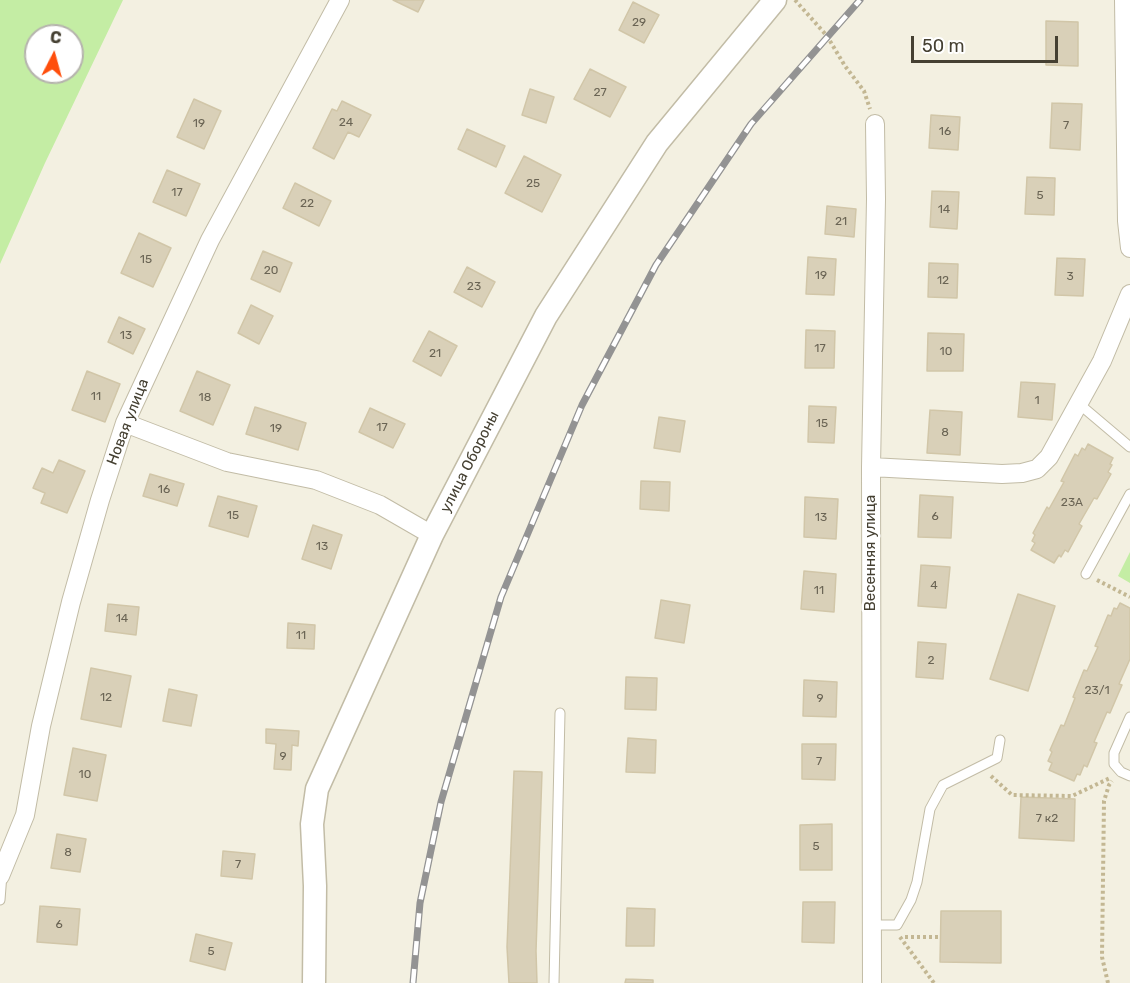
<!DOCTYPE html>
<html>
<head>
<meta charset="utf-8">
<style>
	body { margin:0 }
	#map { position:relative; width:1130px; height:983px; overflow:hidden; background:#f3f0e1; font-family:Rubik,sans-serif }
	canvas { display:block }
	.north { position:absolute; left:24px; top:24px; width:60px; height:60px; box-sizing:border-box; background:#fff; border:2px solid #b5b3ad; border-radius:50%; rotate:6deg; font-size:16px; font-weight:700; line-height:24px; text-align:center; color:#454032 }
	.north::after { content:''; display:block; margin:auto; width:21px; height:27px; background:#ff4e0c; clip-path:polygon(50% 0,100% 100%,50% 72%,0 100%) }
	.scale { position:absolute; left:911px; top:36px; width:147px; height:27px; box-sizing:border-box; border:3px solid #454032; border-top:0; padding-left:8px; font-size:18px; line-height:21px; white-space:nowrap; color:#454032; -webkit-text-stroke:4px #fff; paint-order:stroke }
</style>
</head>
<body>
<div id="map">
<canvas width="1130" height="983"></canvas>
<div class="north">С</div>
<div class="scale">50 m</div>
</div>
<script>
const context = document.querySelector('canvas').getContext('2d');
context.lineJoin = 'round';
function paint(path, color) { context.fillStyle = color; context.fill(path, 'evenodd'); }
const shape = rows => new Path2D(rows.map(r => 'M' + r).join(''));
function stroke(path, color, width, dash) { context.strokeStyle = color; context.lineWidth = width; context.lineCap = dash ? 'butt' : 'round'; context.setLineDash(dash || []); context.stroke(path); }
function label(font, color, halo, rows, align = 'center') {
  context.font = font + ' Rubik,sans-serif'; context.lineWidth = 5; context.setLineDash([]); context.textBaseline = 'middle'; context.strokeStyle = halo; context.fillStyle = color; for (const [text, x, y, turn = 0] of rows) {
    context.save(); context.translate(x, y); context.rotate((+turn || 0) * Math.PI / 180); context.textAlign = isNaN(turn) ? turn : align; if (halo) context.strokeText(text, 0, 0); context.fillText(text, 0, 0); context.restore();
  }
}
const green = shape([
	[0,0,123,0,45,163,0,264],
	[36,36,72,36,72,72,36,72],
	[1130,552,1130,583,1118,576]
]);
const building = shape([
	[393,0,424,0,418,12,393,0],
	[633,2,659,15,644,43,619,30,633,2],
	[1046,21,1078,22,1078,66,1046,65,1046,21],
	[590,69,626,87,610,117,574,99,590,69],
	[530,89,554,97,546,123,522,115,530,89],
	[194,99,221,111,204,149,177,137,194,99],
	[342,101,371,115,359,137,348,132,334,159,313,148,332,109,337,111,342,101],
	[1052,103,1082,104,1080,150,1050,148,1052,103],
	[931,115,960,117,958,150,929,148,931,115],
	[467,129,505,146,496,167,458,149,467,129],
	[524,156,561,175,542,212,505,193,524,156],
	[167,170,200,184,186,216,153,202,167,170],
	[1027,177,1055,178,1054,215,1025,214,1027,177],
	[295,183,331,201,319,226,283,208,295,183],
	[932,191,959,192,957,229,930,227,932,191],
	[827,206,856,209,854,237,825,234,827,206],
	[139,233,171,248,153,287,121,273,139,233],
	[263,251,292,263,280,292,251,279,263,251],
	[808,257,836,259,834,295,806,294,808,257],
	[1057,258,1085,259,1083,296,1055,295,1057,258],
	[929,263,958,264,957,298,928,297,929,263],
	[467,267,495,282,482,307,454,292,467,267],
	[251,305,273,316,259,344,238,333,251,305],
	[119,317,145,329,133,354,108,342,119,317],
	[806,330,835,331,834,368,805,368,806,330],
	[429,331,457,346,441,376,413,361,429,331],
	[928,333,964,334,963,371,927,371,928,333],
	[87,371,120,384,105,422,72,410,87,371],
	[197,371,230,385,213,425,180,411,197,371],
	[1021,382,1055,384,1052,420,1018,417,1021,382],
	[809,406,836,407,834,443,808,442,809,406],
	[255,407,306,423,298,450,246,434,255,407],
	[370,408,405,424,393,448,359,432,370,408],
	[930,410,962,412,960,455,927,453,930,410],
	[659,417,685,421,680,452,654,448,659,417],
	[1088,444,1113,458,1110,464,1112,465,1108,472,1111,474,1097,499,1094,498,1079,524,1082,526,1068,552,1065,550,1061,557,1059,555,1054,563,1031,550,1035,543,1032,541,1035,535,1033,533,1047,507,1049,509,1064,482,1061,481,1075,454,1078,456,1082,448,1085,450,1088,444],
	[59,460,85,471,67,513,41,503,45,493,33,488,42,468,53,473,59,460],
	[150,474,184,484,177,506,143,496,150,474],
	[641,481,670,482,669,511,640,509,641,481],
	[920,495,953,497,951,538,918,537,920,495],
	[218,496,257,506,248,537,209,526,218,496],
	[805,497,838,499,836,539,804,537,805,497],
	[313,525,342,535,331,569,302,559,313,525],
	[921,565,950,567,946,608,918,606,921,565],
	[804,571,836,574,834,612,801,609,804,571],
	[1018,594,1055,606,1028,691,990,679,1018,594],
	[661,600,690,605,684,643,655,638,661,600],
	[1120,603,1130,608,1130,659,1119,684,1122,685,1110,713,1107,712,1094,742,1097,743,1087,767,1084,765,1080,775,1077,774,1074,781,1049,770,1052,763,1048,761,1052,752,1050,750,1061,725,1064,726,1075,698,1073,697,1084,670,1087,671,1098,647,1095,646,1108,615,1111,616,1114,608,1117,609,1120,603],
	[108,604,139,607,136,635,105,631,108,604],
	[288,623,315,625,314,649,287,648,288,623],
	[918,642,946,644,943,679,916,677,918,642],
	[91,668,131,676,121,727,81,719,91,668],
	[626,677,657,678,656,710,625,709,626,677],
	[804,680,837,682,836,717,803,716,804,680],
	[169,689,197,695,191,726,163,721,169,689],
	[266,729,299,731,298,746,292,745,291,770,274,769,276,744,266,743,266,729],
	[628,738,656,740,655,773,626,772,628,738],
	[802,744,836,744,835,780,802,779,802,744],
	[73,748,106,755,97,801,64,795,73,748],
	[514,771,542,772,536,951,537,983,509,983,507,947,514,771],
	[1021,797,1075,799,1074,841,1019,838,1021,797],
	[832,824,832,870,800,870,800,825,832,824],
	[57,834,86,839,80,872,51,868,57,834],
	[223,851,255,854,252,879,221,876,223,851],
	[803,902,835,902,834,943,802,942,803,902],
	[40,906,80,909,77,945,37,942,40,906],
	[627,908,655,909,654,946,626,946,627,908],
	[941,911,1001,911,1001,963,940,962,941,911],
	[196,934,232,943,225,970,190,961,196,934],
	[626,979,653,980,653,983,625,983,626,979]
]);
const path = shape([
	[795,0,827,36,845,66,864,91,870,109],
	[1097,580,1130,597],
	[991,776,1012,795,1072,796,1110,778],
	[900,937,934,983],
	[905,937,941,937],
	[1108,983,1102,957,1104,801,1109,785,1112,781]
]);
const service = shape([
	[1078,403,1130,447],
	[1086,574,1130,494],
	[1130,717,1114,753,1114,764,1121,772,1130,776],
	[0,900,2,874],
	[872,925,897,925,911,900,917,882,930,809,943,785,997,758,1000,740],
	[554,983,560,713]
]);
const minor = shape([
	[1124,0,1127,221,1130,248],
	[125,423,227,462,316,480,380,505,432,535],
	[871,467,1002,474,1022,473,1037,469,1049,457,1102,361,1130,294],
	[0,876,25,815,41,726,71,602,100,500,125,423,210,240,340,0],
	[872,983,871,467,876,199,875,124]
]);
const tertiary = shape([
	[314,983,315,886,312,824,317,789,432,535,546,316,657,143,775,0]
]);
const rail = shape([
	[413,983,420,903,441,802,501,597,582,405,656,265,751,124,860,0]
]);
const numberNames = [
	["29",639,23],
	["27",600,93],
	["24",346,123],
	["19",199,124],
	["7",1066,126],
	["16",945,132],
	["25",533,184],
	["17",177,193],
	["5",1040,196],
	["22",307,204],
	["14",944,210],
	["21",841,222],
	["15",146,260],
	["20",271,271],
	["19",821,276],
	["3",1070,277],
	["12",943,281],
	["23",474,287],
	["13",126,336],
	["17",820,349],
	["10",946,352],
	["21",435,354],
	["11",96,397],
	["18",205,398],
	["1",1037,401],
	["15",822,424],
	["17",382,428],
	["19",276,429],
	["8",945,433],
	["16",164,490],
	["23А",1072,503],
	["15",233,516],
	["6",935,517],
	["13",821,518],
	["13",322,547],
	["4",934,586],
	["11",819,591],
	["14",122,619],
	["11",301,636],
	["2",931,661],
	["23/1",1097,691],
	["12",106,698],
	["9",820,699],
	["9",283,757],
	["7",819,762],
	["10",85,775],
	["7 к2",1047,819],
	["5",816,847],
	["8",68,853],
	["7",238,865],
	["6",59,925],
	["5",211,952]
];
const streetNames = [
	["Новая улица",128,422,-69],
	["улица Обороны",470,462,-63],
	["Весенняя улица",871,553,-90]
];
paint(green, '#c4eda4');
paint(building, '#d9d0b8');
stroke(building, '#d1c6a8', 1.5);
stroke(service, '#c2bca6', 11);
stroke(minor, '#c2bca6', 20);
stroke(tertiary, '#c2bca6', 25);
stroke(path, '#c3b793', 4, [3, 3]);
stroke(service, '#fff', 9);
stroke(minor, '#fff', 18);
stroke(tertiary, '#fff', 22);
stroke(rail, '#939393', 7);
stroke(rail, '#fff', 4.5, [14]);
label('12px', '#6a6454', null, numberNames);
label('15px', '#454032', '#fff', streetNames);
</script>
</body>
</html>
